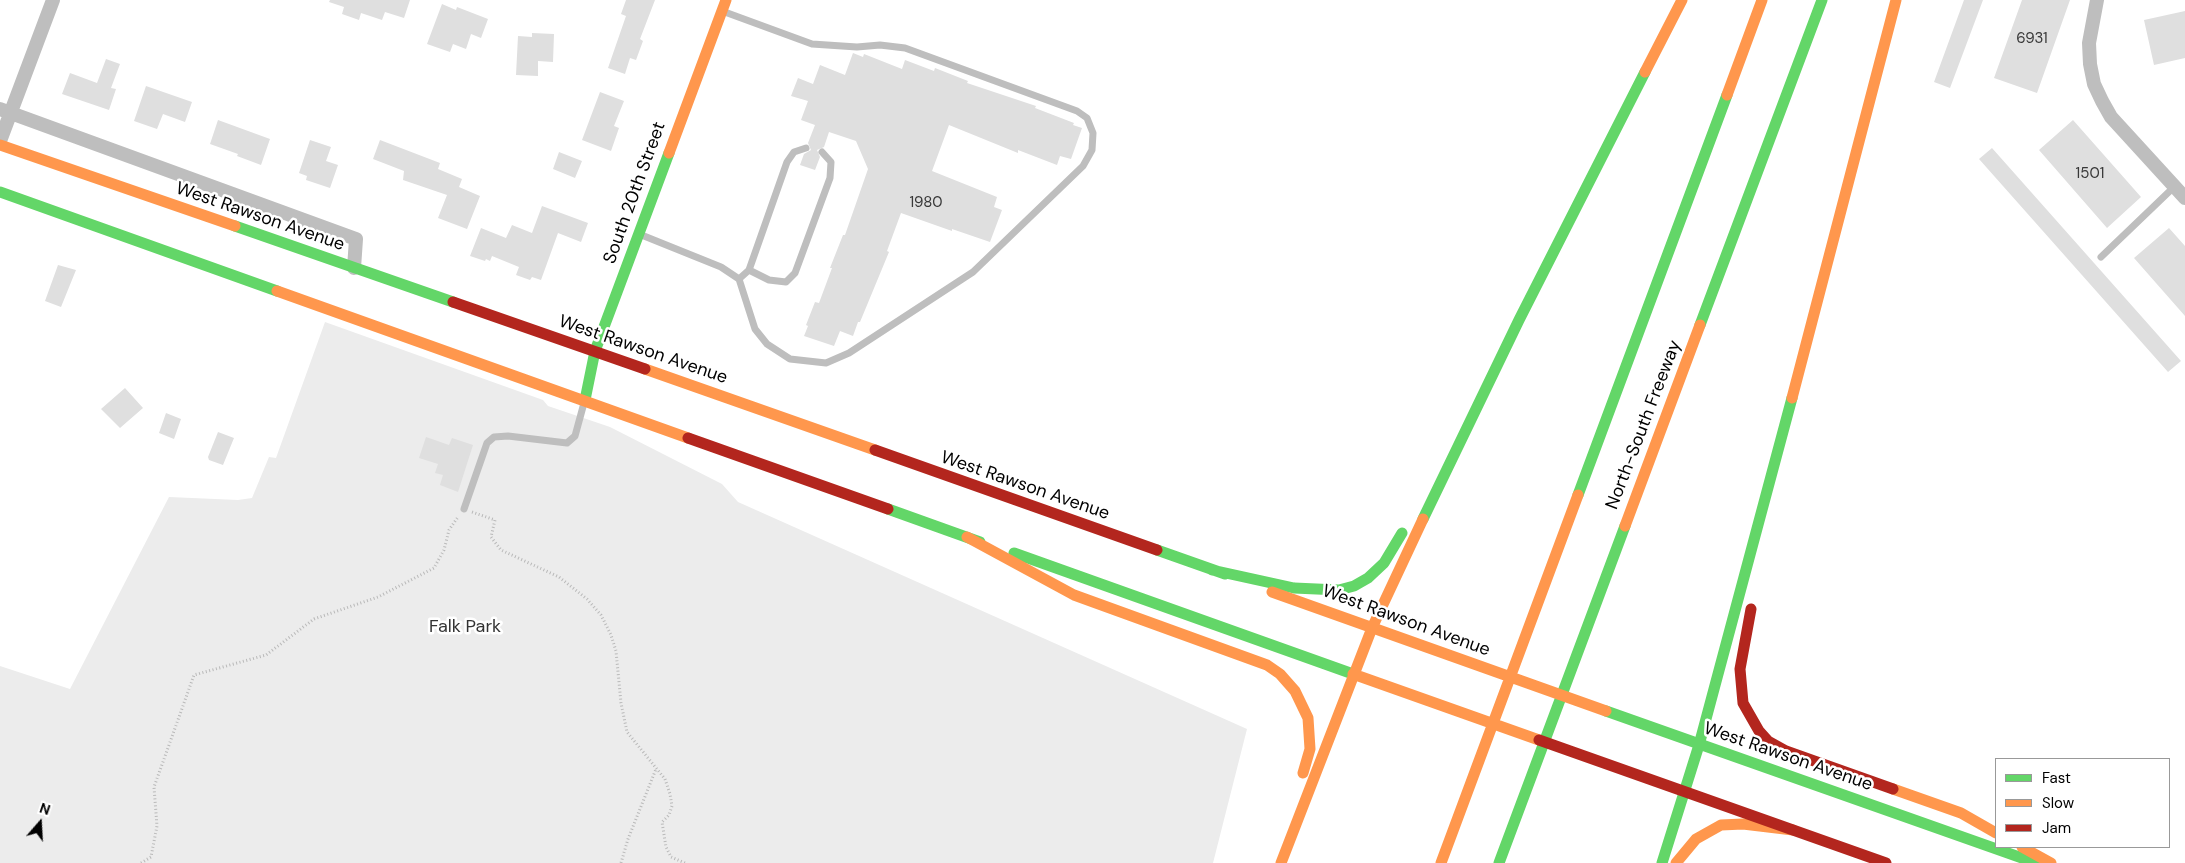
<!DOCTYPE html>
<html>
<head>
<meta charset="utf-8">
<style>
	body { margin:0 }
	#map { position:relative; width:2185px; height:863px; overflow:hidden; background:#fff; font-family:"DM Sans",sans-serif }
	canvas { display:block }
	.legend { position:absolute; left:1995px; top:758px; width:175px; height:90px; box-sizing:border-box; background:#fff; border:1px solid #999; margin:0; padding:6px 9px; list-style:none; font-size:15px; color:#000 }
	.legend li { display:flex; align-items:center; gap:10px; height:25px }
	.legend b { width:25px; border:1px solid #999 }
	.north { position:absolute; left:15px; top:798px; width:50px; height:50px; -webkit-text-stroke:4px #fff; paint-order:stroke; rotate:19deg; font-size:14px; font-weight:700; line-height:20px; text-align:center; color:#000 }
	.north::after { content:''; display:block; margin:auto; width:18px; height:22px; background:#000; clip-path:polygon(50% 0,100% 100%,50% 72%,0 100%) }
</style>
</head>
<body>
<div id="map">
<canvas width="2185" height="863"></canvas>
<ul class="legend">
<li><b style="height:6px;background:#63d668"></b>Fast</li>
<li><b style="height:6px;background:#ff974d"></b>Slow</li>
<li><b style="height:6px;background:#b3261e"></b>Jam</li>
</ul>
<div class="north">N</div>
</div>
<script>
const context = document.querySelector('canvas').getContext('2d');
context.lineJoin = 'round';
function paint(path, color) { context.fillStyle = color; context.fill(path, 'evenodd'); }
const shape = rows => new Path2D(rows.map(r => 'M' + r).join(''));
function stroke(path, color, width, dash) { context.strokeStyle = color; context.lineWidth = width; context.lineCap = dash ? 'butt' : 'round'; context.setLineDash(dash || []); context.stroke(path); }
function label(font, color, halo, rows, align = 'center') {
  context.font = font + ' "DM Sans",sans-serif'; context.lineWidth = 5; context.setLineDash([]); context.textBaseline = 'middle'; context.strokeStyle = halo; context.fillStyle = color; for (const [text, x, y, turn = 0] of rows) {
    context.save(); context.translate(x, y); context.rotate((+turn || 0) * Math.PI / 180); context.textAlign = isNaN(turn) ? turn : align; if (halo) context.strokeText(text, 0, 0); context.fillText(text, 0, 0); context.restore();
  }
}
const green = shape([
	[325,322,543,400,548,406,610,427,722,484,738,502,1247,729,1213,863,0,863,0,666,70,689,169,497,238,500,252,498,269,457,276,458]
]);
const building = shape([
	[330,0,410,0,404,18,385,12,382,20,361,13,359,20,342,14,344,7,329,2],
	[626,0,655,0,640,39,643,41,636,60,630,58,625,74,608,68,626,16,621,14],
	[1964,0,1983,0,1950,88,1934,82],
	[2022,0,2070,0,2037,93,1994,78],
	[442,4,456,10,457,7,488,19,481,38,471,34,466,49,453,44,450,52,427,44],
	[2185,11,2185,58,2154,65,2144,20],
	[532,33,554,34,553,62,538,61,538,76,516,75,518,36,532,37],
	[853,53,863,57,864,54,902,69,905,60,934,71,935,68,968,81,967,83,1036,106,1035,108,1074,123,1073,125,1082,128,1071,159,1060,156,1057,165,1018,150,1018,153,949,125,932,171,997,197,994,207,1002,210,990,242,952,229,952,231,901,213,887,251,889,252,860,322,858,322,853,336,840,331,834,346,804,336,808,326,806,325,815,302,819,303,832,268,830,268,843,235,845,235,868,169,856,141,829,132,824,147,817,150,820,157,815,170,800,165,804,154,811,150,808,143,815,125,801,120,808,101,791,96,798,78,813,84,820,65,845,75],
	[106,59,120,64,111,88,116,89,109,110,62,94,70,73,97,83],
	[146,86,192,102,185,122,163,114,157,129,134,121],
	[600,92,624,101,614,126,619,128,611,151,582,140],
	[218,120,270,139,261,165,237,156,238,154,210,144],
	[2073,120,2141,197,2107,228,2039,150],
	[310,140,331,147,326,161,338,165,330,188,306,180,307,176,299,173],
	[380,140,440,163,438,169,462,179,459,187,480,196,467,229,438,218,447,195,403,180,404,171,373,159],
	[1992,148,2181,361,2168,372,1979,159],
	[559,152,582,161,575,178,553,169],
	[542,206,588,223,581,242,558,233,541,280,532,277,530,280,516,275,519,267,492,256,490,261,486,259,485,261,470,256,481,228,506,238,512,225,532,233],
	[2169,228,2185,246,2185,316,2134,258],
	[58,265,76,270,61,307,45,301],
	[125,388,143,408,120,428,101,409],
	[166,413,181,419,174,439,159,433],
	[218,432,234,438,223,465,209,460,208,457],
	[426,437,449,445,452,438,473,445,458,492,440,485,443,475,435,473,438,464,419,458]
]);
const path = shape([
	[472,512,495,520,491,537,501,550,559,577,587,599,601,615,611,635,616,651,621,703,627,732,665,779,670,794,672,806,669,815,662,822,666,847,671,857,685,863],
	[141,863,151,857,157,826,154,787,194,675,266,655,314,619,378,597,434,568,444,550,449,530,458,517],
	[621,863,628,839,656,769]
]);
const lane = shape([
	[639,234,721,267,739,279,755,329,767,344,790,359,826,363,849,353,973,272,1083,166,1092,150,1093,133,1087,118,1077,111,905,48,880,45,857,47,812,44,722,11],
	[2101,257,2174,187],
	[749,270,769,280,786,282,795,273,830,178,831,162,822,152],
	[739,279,749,270,787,162,794,152,806,148],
	[464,509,487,443,494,437,508,436,567,443,575,436,584,403]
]);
const street = shape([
	[2097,0,2089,43,2090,64,2094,84,2102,101,2111,117,2185,198],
	[0,109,356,239,354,268],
	[0,141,53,0]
]);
const fast = shape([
	[0,192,277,291],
	[235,226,453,302],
	[1700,325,1822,0],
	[585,400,595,351,669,153],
	[1578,495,1727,95],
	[888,509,980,542],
	[1423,519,1519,320,1645,72],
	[1157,550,1225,574],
	[1014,553,1353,674],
	[1212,570,1294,588,1339,590,1354,586,1368,578,1384,563,1402,533],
	[1606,711,2036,863],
	[1499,863,1625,526],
	[1662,863,1699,745,1792,398]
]);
const slow = shape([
	[1645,72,1682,0],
	[1727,95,1762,0],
	[0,145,235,226],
	[669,153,726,0],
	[277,291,688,438],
	[645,369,875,450],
	[1792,398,1896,0],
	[1625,526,1700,325],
	[967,537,1074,595,1267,665,1280,674,1295,691,1308,718,1310,749,1303,773],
	[1272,592,1606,711],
	[1353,674,1539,740],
	[1893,789,1961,813,1996,833],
	[2022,847,2051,863],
	[1281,863,1372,628,1423,519],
	[1441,863,1578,495],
	[1676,863,1696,839,1721,825,1743,824,1793,830]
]);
const jam = shape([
	[453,302,645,369],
	[688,438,888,509],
	[875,450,1157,550],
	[1751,609,1740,669,1743,703,1759,731,1768,741,1786,751,1893,789],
	[1539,740,1886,863]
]);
const numberNames = [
	["6931",2032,39],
	["1501",2090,174],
	["1980",926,203]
];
const streetNames = [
	["South 20th Street",635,193,-70],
	["West Rawson Avenue",260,217,19],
	["West Rawson Avenue",643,350,19],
	["North-South Freeway",1644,425,-69],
	["West Rawson Avenue",1025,486,19],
	["West Rawson Avenue",1406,621,20],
	["West Rawson Avenue",1788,757,19]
];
const parkNames = [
	["Falk Park",465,627]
];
paint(green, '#ececec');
paint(building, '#dfdfdf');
stroke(path, '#b9b9b9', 3, [1, 2.5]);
stroke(lane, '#bebebe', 7);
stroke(street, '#bebebe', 14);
stroke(fast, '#63d668', 11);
stroke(slow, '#ff974d', 11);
stroke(jam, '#b3261e', 11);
label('15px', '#383838', null, numberNames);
label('18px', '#000', '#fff', streetNames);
label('18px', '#333', '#fff', parkNames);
</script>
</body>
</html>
